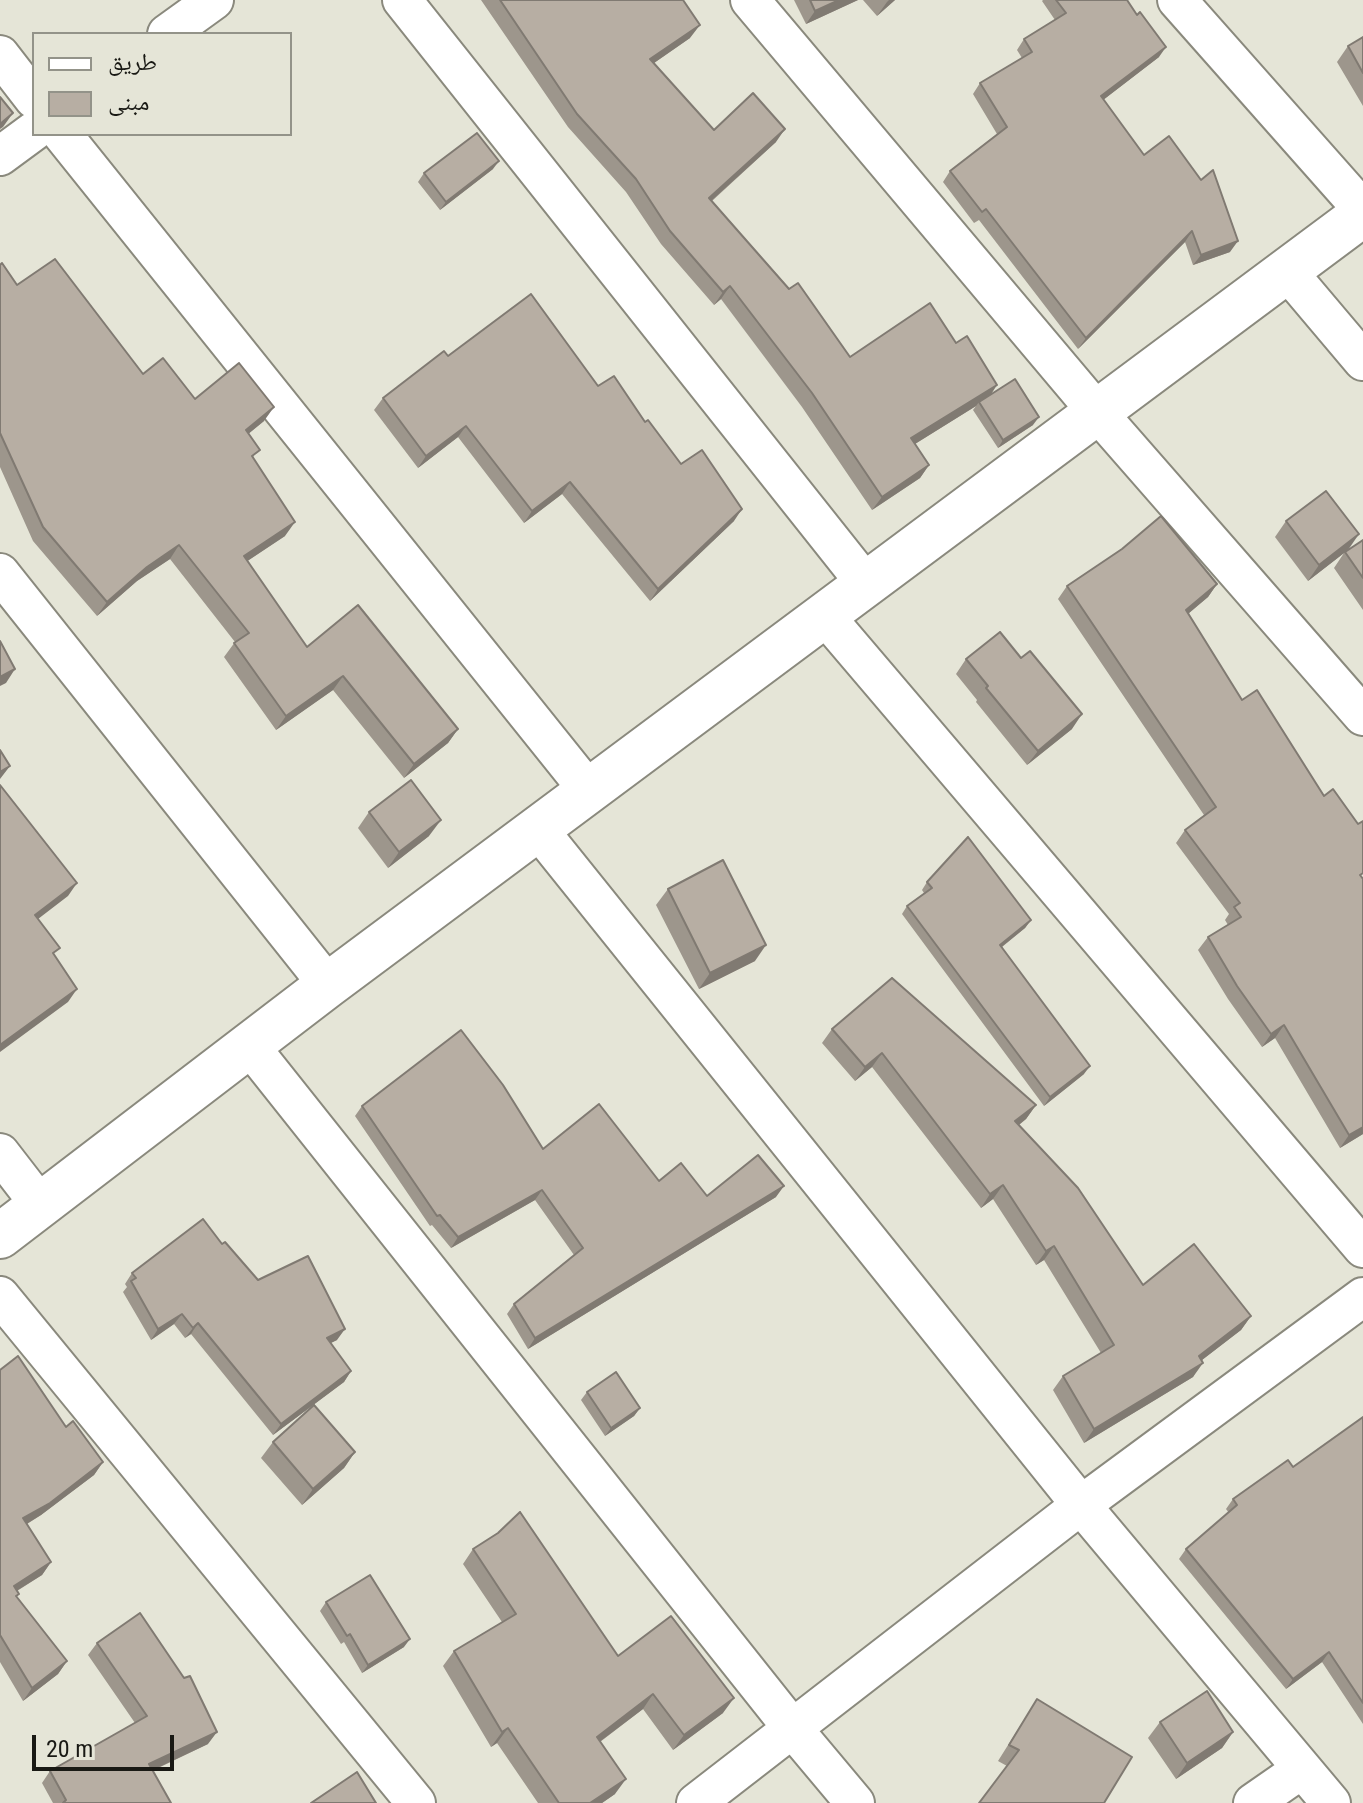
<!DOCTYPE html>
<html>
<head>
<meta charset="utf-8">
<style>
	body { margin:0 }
	#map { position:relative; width:1363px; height:1803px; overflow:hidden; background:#e5e5d7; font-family:"Roboto Condensed","Noto Naskh Arabic",sans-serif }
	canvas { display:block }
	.legend { position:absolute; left:32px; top:32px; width:260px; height:104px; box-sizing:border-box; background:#e5e5d7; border:2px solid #939389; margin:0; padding:10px 14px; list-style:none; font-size:24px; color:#191914 }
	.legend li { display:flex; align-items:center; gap:16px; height:40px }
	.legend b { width:40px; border:2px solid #939389 }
	.scale { position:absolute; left:32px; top:1735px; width:142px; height:36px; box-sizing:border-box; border:4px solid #191914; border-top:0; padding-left:10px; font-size:24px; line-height:28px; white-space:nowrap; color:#191914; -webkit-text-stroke:6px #e5e5d7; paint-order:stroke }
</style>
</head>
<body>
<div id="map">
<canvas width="1363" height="1803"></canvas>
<ul class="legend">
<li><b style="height:10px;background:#fff"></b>طريق</li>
<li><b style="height:22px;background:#b7aea3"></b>مبنى</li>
</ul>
<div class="scale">20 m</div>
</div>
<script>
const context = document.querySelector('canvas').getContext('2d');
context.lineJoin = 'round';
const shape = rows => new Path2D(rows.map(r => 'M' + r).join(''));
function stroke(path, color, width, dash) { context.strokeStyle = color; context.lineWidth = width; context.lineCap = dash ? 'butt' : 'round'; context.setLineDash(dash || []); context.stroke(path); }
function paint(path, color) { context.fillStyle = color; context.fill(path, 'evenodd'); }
const street = shape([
	[402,0,866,584],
	[750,0,1098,413,1363,716],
	[1177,0,1363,210],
	[167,34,214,0],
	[0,55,34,99],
	[62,134,589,791],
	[0,156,34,131],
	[1287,271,1363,361],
	[0,573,328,985],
	[825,616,1363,1248],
	[538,829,1081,1505,1331,1803],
	[249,1045,793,1729,855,1803],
	[0,1153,41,1206],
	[0,1296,416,1803],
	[696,1803,1081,1505,1363,1297],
	[1253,1803,1302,1769]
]);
const secondary = shape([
	[0,1236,328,985,1363,214]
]);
const wall = shape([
	[481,0,683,0,690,38,654,63,714,130,776,142,712,201,850,357,991,394,1033,425,998,448,973,410,976,406,915,444,929,465,920,478,872,510,802,407,721,299,714,305,661,244,626,192,568,127],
	[794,0,858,0,806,24],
	[863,0,895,0,877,16],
	[1043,0,1127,0,1159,57,1103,100,1144,155,1230,252,1193,265,1185,242,1078,349,979,220,974,223,943,182,950,171,997,134,973,94,980,83,1022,58,1017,50,1024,39,1055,20,1042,1],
	[1363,37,1363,106,1337,62,1348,46],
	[493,169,440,210,418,182,424,173],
	[0,265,17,285,143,374,195,399,264,421,248,434,254,459,285,536,247,561,307,647,458,729,448,743,404,778,333,690,276,730,224,657,235,642,170,559,137,581,97,616,33,541,0,467],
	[448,356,645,422,681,464,734,521,650,601,562,494,524,523,458,437,418,468,374,410,383,398],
	[1286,521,1348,550,1363,540,1363,610,1334,568,1344,553,1308,581,1275,537],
	[1217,584,1208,597,1188,614,1363,1134,1340,1148,1275,1038,1262,1047,1228,999,1198,950,1208,937,1228,925,1225,920,1229,914,1176,843,1185,830,1204,815,1058,599,1067,586],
	[966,659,1072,729,1027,765,976,702,977,700,956,674],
	[369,812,429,836,388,868,358,828],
	[927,882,1031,920,1025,928,1002,947,1084,1074,1044,1106,902,914,907,906,924,893,922,890],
	[668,889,755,961,699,989,656,905],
	[832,1029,1036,1105,1026,1119,1019,1125,1143,1285,1251,1316,1241,1330,1202,1360,1193,1377,1084,1443,1053,1390,1063,1376,1101,1353,1044,1260,1036,1265,993,1199,981,1208,872,1067,855,1081,822,1043],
	[362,1106,543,1149,659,1181,707,1196,776,1197,528,1349,507,1314,514,1304,574,1255,535,1200,451,1248,432,1225,430,1226,355,1116],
	[222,1244,258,1280,337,1340,330,1343,351,1371,344,1382,273,1435,191,1334,185,1338,174,1324,151,1340,123,1292,127,1287,125,1284,132,1273],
	[0,1370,66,1427,103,1462,94,1475,41,1515,27,1524,51,1562,42,1575,17,1591,17,1597,67,1661,58,1674,23,1701,0,1662],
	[587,1392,640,1408,634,1416,605,1436,581,1400],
	[1363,1417,1363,1724,1322,1662,1286,1689,1179,1559,1186,1549,1229,1513,1226,1509,1233,1499,1293,1467],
	[273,1442,355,1452,344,1468,302,1505,261,1458],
	[473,1549,618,1656,723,1713,673,1750,643,1709,600,1742,615,1794,602,1803,538,1803,497,1743,491,1747,443,1666,454,1651,502,1622,463,1564],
	[326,1602,404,1647,362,1673,344,1642,341,1644,320,1611],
	[97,1643,208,1744,152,1771,171,1803,53,1803,42,1783,50,1771,135,1723,88,1655],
	[1037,1699,1104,1803,1007,1766,998,1761],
	[1160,1722,1233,1732,1222,1748,1176,1779,1148,1738]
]);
const shadedWall = shape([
	[839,0,858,0,806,24,815,11],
	[889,0,895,0,877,16,887,2],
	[700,25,690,38,641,72,650,59],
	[1166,47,1159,57,1094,107,1101,96],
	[13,113,3,127,0,129,0,124],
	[785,129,776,142,700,211,709,198],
	[499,161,493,169,440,210,446,202],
	[1192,231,1185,242,1078,349,1086,338],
	[1238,241,1230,252,1193,265,1201,255],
	[730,286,721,299,714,305,723,292],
	[997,385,988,399,979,402,976,406,902,452,911,438],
	[274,407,264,421,236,444,246,430],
	[1039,417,1033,425,998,448,1003,440],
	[466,426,458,437,418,468,426,456],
	[929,465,920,478,872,510,882,497],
	[570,482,562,494,524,523,532,511],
	[742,509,734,521,650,601,658,589],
	[295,522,285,536,234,570,244,556],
	[1359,534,1348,550,1308,581,1319,565],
	[179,545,170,559,137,581,97,616,107,602,147,567],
	[1217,584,1208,597,1177,623,1186,610],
	[15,669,6,683,0,686,0,677],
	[343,676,333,690,276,730,286,716],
	[1082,714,1072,729,1027,765,1038,751],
	[458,729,448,743,404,778,414,764],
	[10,766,0,779,0,772],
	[441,820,429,836,388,868,399,852],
	[77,883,68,896,25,929,35,915],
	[1031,920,1025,928,994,953,1000,945],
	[766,945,755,961,699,989,710,973],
	[77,989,68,1002,0,1052,0,1045],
	[1284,1025,1275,1038,1262,1047,1271,1034],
	[882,1053,872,1067,855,1081,865,1067],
	[1090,1066,1084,1074,1044,1106,1050,1097],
	[1036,1105,1026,1119,1006,1135,1015,1121],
	[1363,1127,1363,1134,1340,1148,1349,1135],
	[1003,1185,993,1199,981,1208,990,1194],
	[784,1186,776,1197,528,1349,535,1338],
	[542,1190,535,1200,451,1248,458,1237],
	[1054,1246,1044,1260,1036,1265,1046,1251],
	[182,1314,174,1324,151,1340,158,1329],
	[1251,1316,1241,1330,1189,1370,1199,1356],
	[198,1323,191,1334,185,1338,193,1328],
	[345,1329,337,1340,319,1349,327,1338],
	[1203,1363,1193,1377,1084,1443,1094,1429],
	[351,1371,344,1382,273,1435,281,1424],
	[640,1408,634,1416,605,1436,611,1428],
	[355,1452,344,1468,302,1505,313,1489],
	[103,1462,94,1475,41,1515,15,1531,23,1518],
	[51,1562,42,1575,5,1598,14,1586],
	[410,1639,404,1647,362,1673,368,1665],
	[1329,1652,1322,1662,1286,1689,1293,1679],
	[67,1661,58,1674,23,1701,32,1688],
	[653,1694,643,1709,586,1752,597,1737],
	[734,1698,723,1713,673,1750,684,1735],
	[508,1728,497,1743,491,1747,502,1732],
	[217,1732,208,1744,140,1776,149,1764],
	[1233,1732,1222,1748,1176,1779,1187,1763],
	[626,1779,615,1794,602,1803,590,1803]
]);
const building = shape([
	[500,0,683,0,700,25,650,59,714,130,753,93,785,129,709,198,789,289,798,283,850,357,930,303,956,343,967,336,997,385,911,438,929,465,882,497,812,393,730,286,723,292,670,231,636,179,577,114,500,0],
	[810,0,839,0,815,11,810,0],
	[1056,0,1127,0,1137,15,1140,12,1166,47,1101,96,1144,155,1169,136,1201,180,1213,170,1238,241,1201,255,1192,231,1086,338,986,209,982,212,950,171,1007,127,980,83,1032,52,1024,39,1066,13,1056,0],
	[1363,37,1363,73,1348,46,1363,37],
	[0,97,13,113,0,124,0,97],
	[477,133,499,161,446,202,424,173,477,133],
	[55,259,143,374,163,358,195,399,239,363,274,407,246,430,260,450,252,456,295,522,244,556,307,647,358,605,458,729,414,764,343,676,286,716,234,643,249,633,179,545,147,567,107,602,43,527,0,433,0,265,2,263,17,285,55,259],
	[531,294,598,386,614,376,645,422,648,420,681,464,702,450,742,509,658,589,570,482,532,511,466,426,426,456,383,398,444,351,448,356,531,294],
	[1015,379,1039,417,1003,440,979,402,1015,379],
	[1326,491,1359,534,1319,565,1286,521,1326,491],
	[1161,516,1217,584,1186,610,1242,700,1257,690,1324,796,1333,789,1358,824,1363,821,1363,873,1360,875,1363,879,1363,1127,1349,1135,1284,1025,1271,1034,1237,986,1208,937,1241,917,1234,907,1240,903,1185,830,1216,807,1067,586,1122,549,1161,516],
	[1363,540,1363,578,1345,552,1363,540],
	[1000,632,1021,658,1030,651,1082,714,1038,751,986,688,988,686,966,659,1000,632],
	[0,641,15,669,0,677,0,641],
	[0,750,10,766,0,772,0,750],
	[411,780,441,820,399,852,369,812,411,780],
	[0,785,77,883,35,915,60,948,53,953,77,989,0,1045,0,785],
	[968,837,1031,920,1000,945,1090,1066,1050,1097,907,906,932,888,927,882,968,837],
	[723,860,766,945,710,973,668,889,723,860],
	[892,978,1036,1105,1015,1121,1078,1188,1143,1285,1194,1244,1251,1316,1199,1356,1203,1363,1094,1429,1063,1376,1114,1345,1054,1246,1046,1251,1003,1185,990,1194,882,1053,865,1067,832,1029,892,978],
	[461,1030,503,1085,543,1149,599,1104,659,1181,681,1163,707,1196,758,1155,784,1186,535,1338,514,1304,583,1248,542,1190,458,1237,440,1215,437,1216,362,1106,461,1030],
	[203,1219,222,1244,225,1242,258,1280,308,1256,345,1329,327,1338,351,1371,281,1424,198,1323,193,1328,182,1314,158,1329,131,1281,136,1278,132,1273,203,1219],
	[18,1356,66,1427,73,1421,103,1462,50,1503,23,1518,51,1562,14,1586,19,1594,16,1596,67,1661,32,1688,0,1635,0,1370,18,1356],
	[616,1372,640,1408,611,1428,587,1392,616,1372],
	[314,1405,355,1452,313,1489,273,1442,314,1405],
	[1363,1417,1363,1703,1329,1652,1293,1679,1186,1549,1237,1505,1233,1499,1288,1460,1293,1467,1363,1417],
	[520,1512,618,1656,671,1616,734,1698,684,1735,653,1694,597,1737,626,1779,590,1803,559,1803,508,1728,502,1732,454,1651,516,1614,473,1549,498,1533,520,1512],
	[370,1575,410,1639,368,1665,350,1634,347,1636,326,1602,370,1575],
	[140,1613,184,1678,190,1676,217,1732,149,1764,171,1803,63,1803,66,1800,50,1771,147,1716,97,1643,140,1613],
	[1207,1691,1233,1732,1187,1763,1160,1722,1207,1691],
	[1037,1699,1132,1757,1104,1803,979,1803,1019,1750,1009,1745,1037,1699],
	[357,1772,376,1803,311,1803,357,1772]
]);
stroke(street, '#8a897d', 42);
stroke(secondary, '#8a897d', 48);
stroke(street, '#fff', 38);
stroke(secondary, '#fff', 44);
paint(wall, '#9d968c');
paint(shadedWall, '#807a72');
paint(building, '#b7aea3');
stroke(building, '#807a72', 2);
</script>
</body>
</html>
